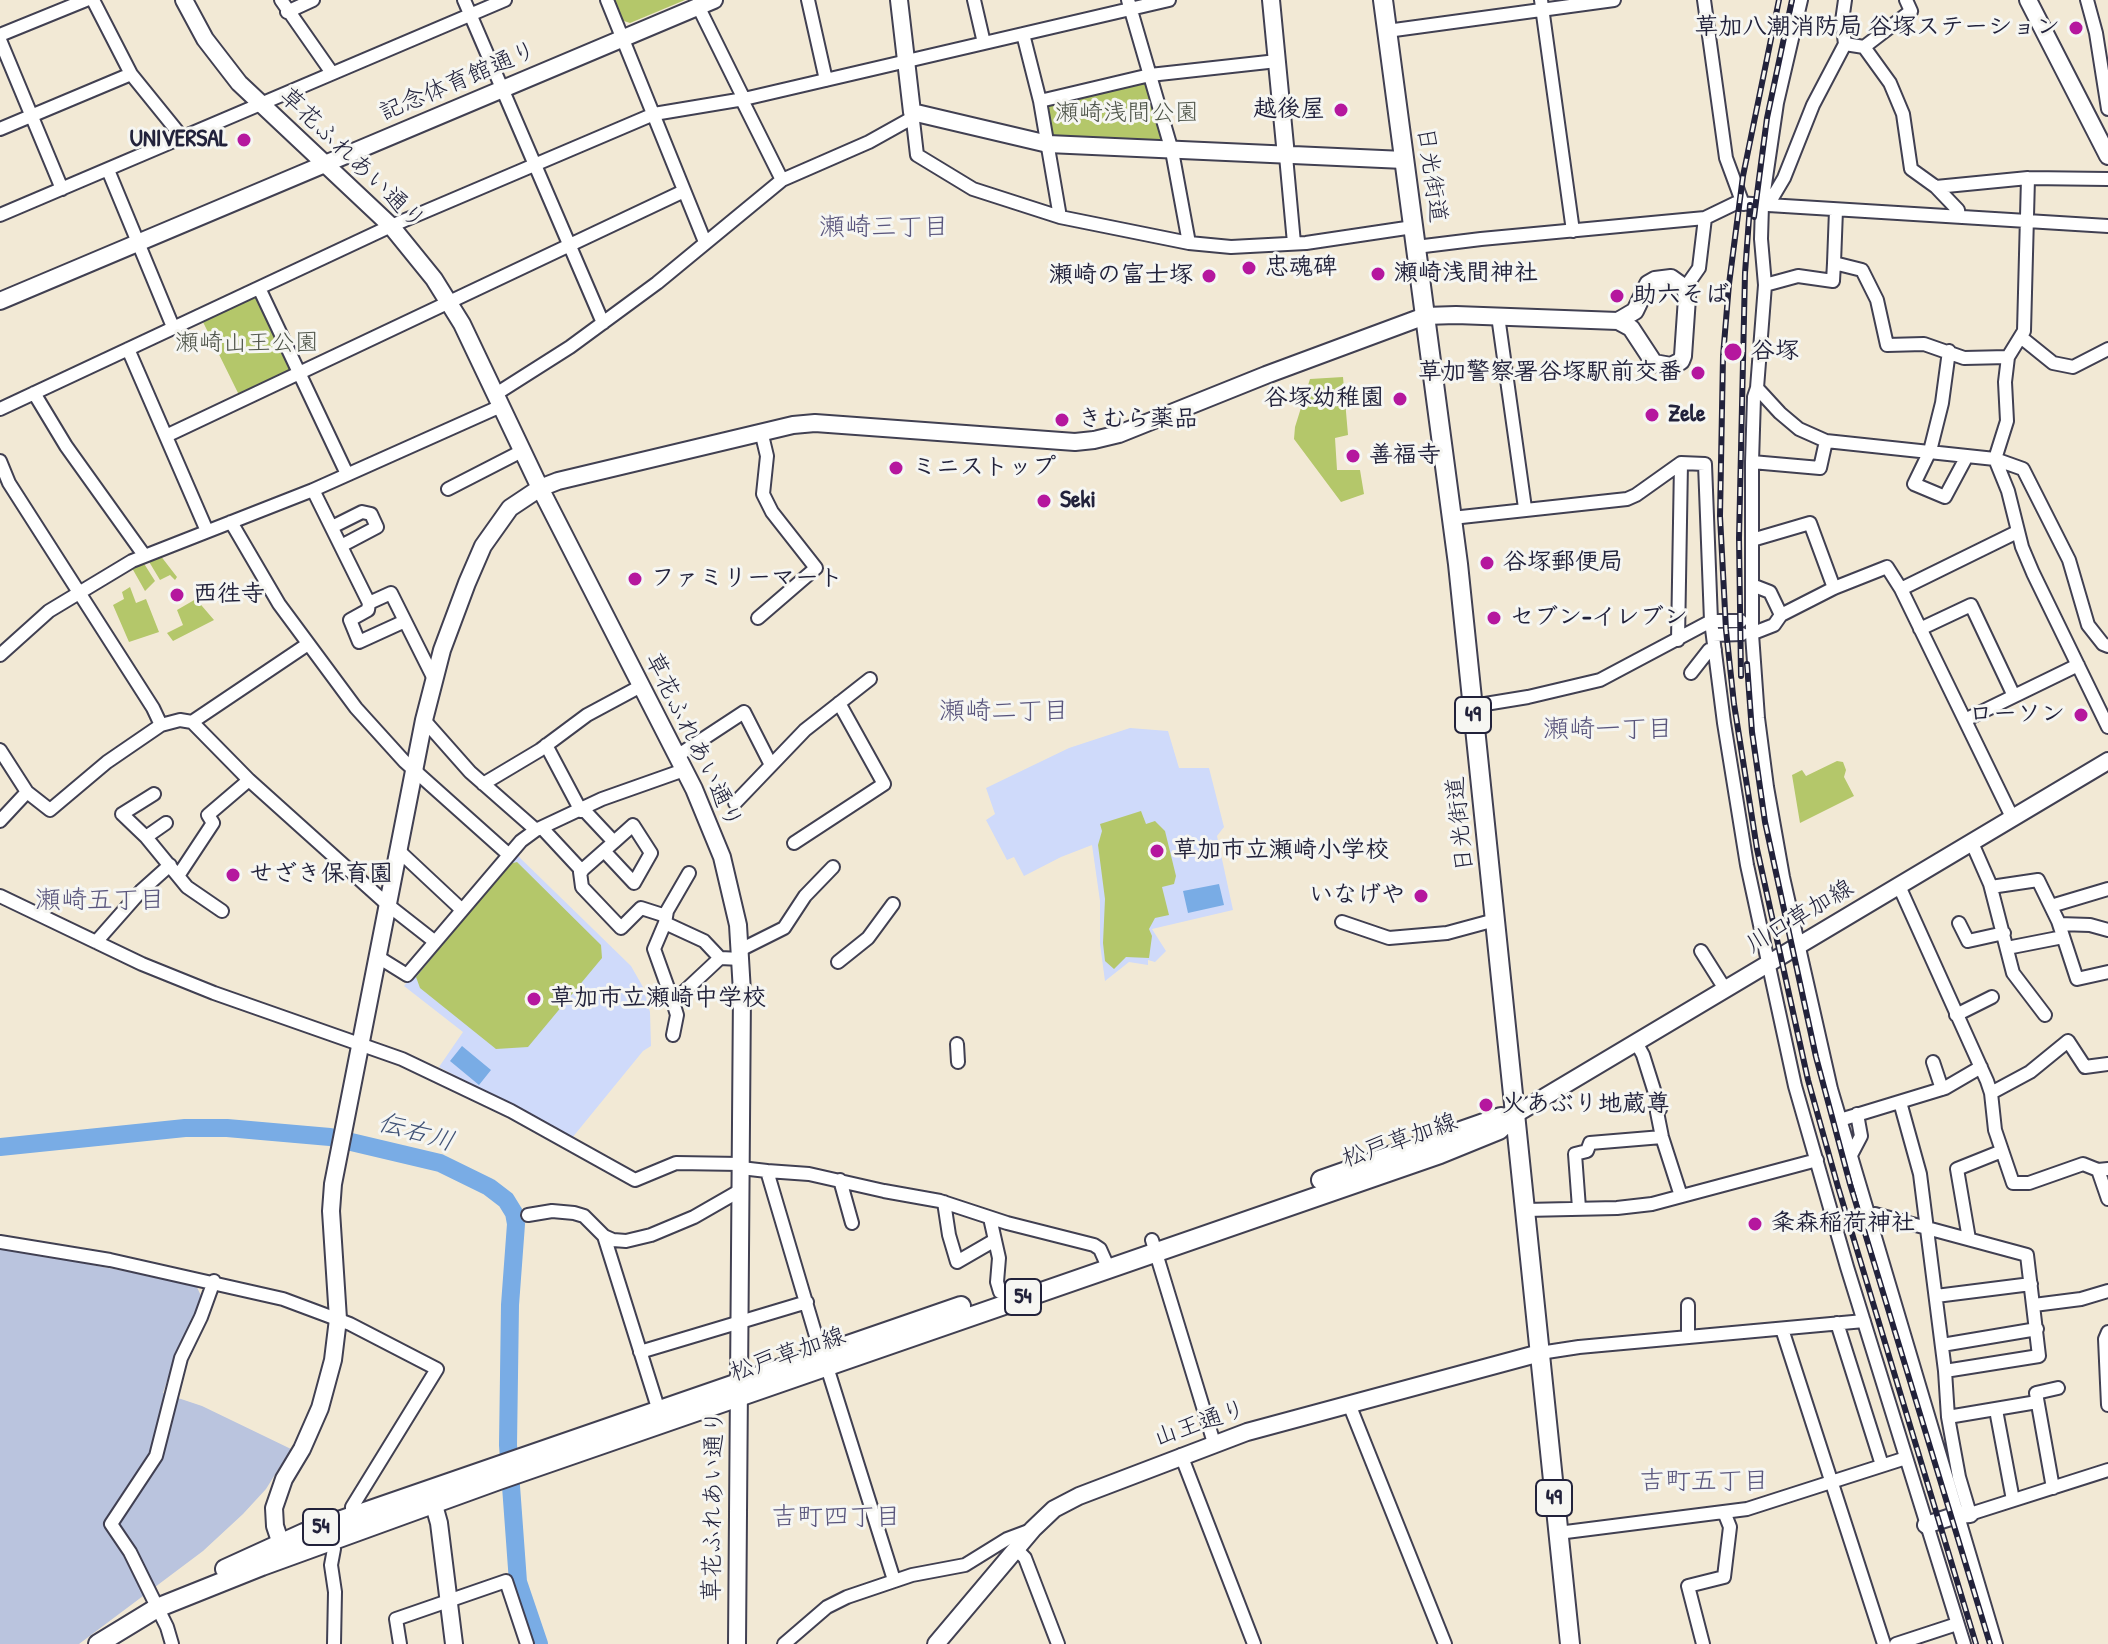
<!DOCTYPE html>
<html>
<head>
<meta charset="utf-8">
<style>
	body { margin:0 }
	canvas { display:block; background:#f2e9d5 }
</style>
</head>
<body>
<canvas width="2108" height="1644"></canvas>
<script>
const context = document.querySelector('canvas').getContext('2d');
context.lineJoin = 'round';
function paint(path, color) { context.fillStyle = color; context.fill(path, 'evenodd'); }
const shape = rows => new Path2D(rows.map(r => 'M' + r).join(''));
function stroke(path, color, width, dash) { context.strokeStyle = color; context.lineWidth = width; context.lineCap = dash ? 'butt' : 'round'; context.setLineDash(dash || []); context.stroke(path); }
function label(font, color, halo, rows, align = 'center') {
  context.font = font + ' "Patrick Hand","Klee One",sans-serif'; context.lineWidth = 6; context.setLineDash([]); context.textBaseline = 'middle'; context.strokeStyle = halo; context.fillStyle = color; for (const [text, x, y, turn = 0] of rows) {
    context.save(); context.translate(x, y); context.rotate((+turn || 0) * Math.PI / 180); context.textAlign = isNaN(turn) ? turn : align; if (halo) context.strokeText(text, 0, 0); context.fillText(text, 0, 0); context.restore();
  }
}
const built = shape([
	[1130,728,1168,731,1179,768,1209,768,1224,827,1217,836,1233,910,1152,929,1166,951,1155,962,1148,960,1148,965,1129,962,1105,981,1100,944,1100,901,1092,845,1061,857,1024,876,1014,857,1007,860,986,820,995,814,986,788,1069,748],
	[514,852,631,966,643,987,650,1012,651,1046,643,1051,572,1138,439,1067,463,1032,404,986]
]);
const industrial = shape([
	[0,1247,196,1285,202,1298,176,1355,163,1393,202,1406,291,1449,266,1489,243,1514,203,1551,79,1644,0,1644]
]);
const green = shape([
	[613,0,685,0,630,23,621,20],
	[1148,82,1165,143,1052,139,1047,104],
	[254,296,258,297,291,367,290,373,239,395,203,322,207,317],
	[1343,377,1348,435,1335,438,1337,470,1360,470,1364,494,1341,502,1294,439,1295,427,1310,379],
	[160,555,177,577,175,580,170,575,160,580,148,560],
	[143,562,155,581,145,591,132,568],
	[130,587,136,603,146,599,159,632,129,642,113,605,124,599,122,592],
	[196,599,214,620,173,641,167,633,183,625,177,610],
	[1837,761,1843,762,1846,770,1844,777,1854,796,1800,823,1792,775,1802,770,1806,776],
	[1141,811,1146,824,1155,821,1165,831,1176,876,1174,884,1162,887,1169,915,1155,918,1149,929,1152,936,1149,958,1126,957,1114,969,1105,961,1103,943,1105,899,1098,845,1102,831,1100,824],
	[517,862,601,945,602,958,528,1047,496,1049,420,988,416,977,509,864]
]);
const water = shape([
	[1219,884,1224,905,1188,913,1183,891],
	[462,1046,491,1070,479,1085,450,1061]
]);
const river = shape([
	[0,1147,185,1128,227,1128,330,1137,440,1163,489,1187,506,1200,514,1213,516,1224,510,1305,508,1445,518,1582,539,1644]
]);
const street = shape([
	[93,0,131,74,182,137],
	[281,0,332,73],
	[464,0,603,323],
	[607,0,705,242],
	[808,0,826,80],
	[974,0,984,43],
	[1128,0,1172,151,1189,243],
	[1541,0,1573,231],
	[1704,0,1726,158,1743,204],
	[1801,0,1777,103,1762,205,1761,239,1765,285,1757,388,1754,397,1752,462,1752,634,1758,718,1767,787,1783,877,1831,1089,1996,1644],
	[2087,0,2096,33,2108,109],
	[698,6,744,99],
	[287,12,313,0],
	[1387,31,1614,0],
	[1023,34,1040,101,1060,217],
	[0,35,86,0],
	[0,40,62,189],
	[1845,44,1864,47,1890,83,1903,114,1911,169,1936,187,1958,210,1959,216],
	[1864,47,1911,11,1906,0],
	[742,100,782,180,869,142,912,118],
	[1040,101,1150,75,1277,61],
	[912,112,917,155,973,189,1060,217,1189,243,1231,247,1306,243,1413,227],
	[0,129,131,74],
	[1286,156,1294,243],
	[108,170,173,327],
	[2028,178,2024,331,2008,357,2005,382,2007,421,1995,459,2008,491,2022,547,2033,573,2108,727],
	[1936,187,2028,178,2108,179],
	[1768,205,1784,178,1813,105,1845,44,1842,21,1845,0],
	[1836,210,1834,263,1862,270,1877,300,1887,345,1924,344,1964,358,2008,357],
	[0,215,505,0],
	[1416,247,1481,239,1705,218,1736,203,2108,226],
	[1765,285,1798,276,1833,281,1834,263],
	[259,288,347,474],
	[1685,288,1699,268,1705,218],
	[1498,316,1525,508],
	[2022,338,2053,363,2073,367,2108,349],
	[128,349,207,531],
	[1949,351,1942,403,1930,451,1914,484,1945,497,1967,456],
	[1757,388,1780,413,1799,429,1826,441,1995,459,2023,469,2069,560,2088,625,2103,644,2108,646],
	[34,393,66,446,144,555],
	[496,394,570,347,657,283,782,180],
	[0,409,391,226,654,114,744,99,1169,0],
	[166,436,684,191],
	[0,461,9,483,153,708,161,725],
	[1752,462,1820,468,1826,441],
	[448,489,522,451],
	[313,490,369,603,391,593,434,679],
	[1452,518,1627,499,1636,495,1681,463,1705,464,1711,621,1724,723,1747,865,1795,1086,1847,1267,1964,1644],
	[231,522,279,604,356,708,404,761,508,854],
	[332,527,362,512,371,514,377,527,341,546],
	[1752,540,1810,523,1834,588],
	[1752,585,1770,592,1781,615],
	[1901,589,2017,532],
	[369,603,368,610,350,620,359,642,405,621],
	[758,618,816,568,772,512,763,494,767,456,761,431],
	[1920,629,1971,605,2014,696],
	[1751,634,1774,625,1781,615,1834,588,1887,567,1901,589,2012,817],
	[1713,635,1742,634],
	[1678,640,1681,463],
	[0,655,49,611,132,561,313,490,501,406],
	[1691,673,1709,650,1715,650],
	[1473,706,1528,697,1600,680,1711,621,1741,621],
	[424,720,470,772,536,830],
	[1965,720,2078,665],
	[192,722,308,644],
	[546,745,581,811],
	[0,750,27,792,50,810,107,762,161,725,180,720,192,722,249,780,388,905,434,941],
	[677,756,744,712,771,765],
	[483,784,540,750,587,715,641,686],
	[735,803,805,730,870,679],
	[584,810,614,842,580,872,582,887,621,928,641,908,666,916],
	[0,821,27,792],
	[166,823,146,837,187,887,222,911],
	[542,828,582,871],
	[146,837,122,814,154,794],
	[794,843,884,784,839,703],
	[1972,843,1990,884,2013,973,2045,1015],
	[399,851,461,909],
	[605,852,634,883,651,853,633,825,614,842],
	[178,876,213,823,208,815,249,780],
	[1899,886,1987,1081,1991,1093,1995,1130,2013,1183,2029,1183,2083,1164,2098,1170,2108,1169],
	[1991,887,2038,880,2058,921,2077,979,2108,972],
	[0,896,142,964,214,993,402,1059,511,1111,635,1180,676,1163,741,1164],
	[2051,906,2108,889],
	[1342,922,1389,938,1447,933,1495,920],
	[665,923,704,941,720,958,741,959],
	[1959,923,1968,941,2004,933],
	[2059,924,2090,925,2108,930],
	[96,942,141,891,170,865],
	[2007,948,2063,937],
	[740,950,784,928,805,896,833,867],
	[1701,951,1725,989],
	[378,957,407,975,521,841,536,830,602,799,684,770],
	[838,962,868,938,893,904],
	[673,1002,654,949,665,923,667,911,689,873],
	[1956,1015,1992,997],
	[673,1035,677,1015,673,1002,720,958],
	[957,1044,958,1062],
	[1637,1044,1643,1055,1660,1109,1657,1112,1662,1137,1681,1196],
	[1933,1062,1942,1089],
	[1991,1093,2030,1072,2068,1041,2085,1067,2108,1064],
	[1900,1102,1920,1174,1945,1371,1948,1417,1959,1477,1970,1514,2108,1470],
	[1840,1120,1945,1088,1981,1067],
	[1850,1157,1861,1136,1857,1114],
	[741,1168,767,1171,821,1353],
	[2098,1170,2108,1199],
	[767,1171,809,1174,884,1191,940,1201,1007,1223,1094,1245,1100,1249,1108,1267],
	[840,1180,852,1223],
	[944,1202,949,1235,957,1262,995,1240],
	[1579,1208,1575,1154,1587,1151,1590,1143,1662,1137],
	[1525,1210,1617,1208,1652,1204,1817,1160],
	[528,1215,552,1211,574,1213,584,1216,604,1236,613,1240,626,1241,651,1235,694,1217,741,1190],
	[1868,1216,1875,1214,2027,1255,2039,1356,1945,1371],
	[990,1218,999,1258,997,1282,1000,1292],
	[604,1236,659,1411],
	[1969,1239,1957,1169,2002,1151],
	[1152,1240,1214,1443],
	[0,1242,110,1260,283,1299,350,1324,437,1369,352,1507,352,1516],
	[1936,1296,2031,1284],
	[2034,1305,2081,1299,2108,1291],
	[1837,1323,1882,1465],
	[1782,1329,1884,1644],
	[2108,1332,2105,1339,2108,1405],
	[1688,1337,1688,1305],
	[1942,1345,2037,1329],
	[640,1352,807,1302],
	[1540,1353,1579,1347,1864,1321],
	[827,1367,894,1580],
	[1349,1404,1445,1644],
	[1996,1410,2013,1500],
	[1948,1417,2037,1402],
	[1181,1455,1254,1644],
	[2053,1488,2036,1393,2058,1388],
	[1558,1533,1747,1509,1906,1458],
	[331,1541,334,1549,331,1565,335,1592,334,1644],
	[1016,1549,1025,1558,1058,1644],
	[172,1644,167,1627,130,1552,111,1524,156,1456,181,1358,201,1317,214,1281],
	[400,1644,396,1619,506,1581,527,1644],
	[784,1644,827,1607,847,1597,912,1575,965,1565,1007,1539,1031,1530],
	[1703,1644,1688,1586,1724,1577,1730,1527,1724,1512],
	[1896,1644,1957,1624]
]);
const secondary = shape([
	[184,0,205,39,239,83,391,226,434,279,462,324,540,488,694,789,722,857,738,925,742,992,737,1644],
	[899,0,912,112,1048,144,1404,160],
	[1271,0,1286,156],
	[2028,0,2108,156],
	[0,301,714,0],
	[1516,1114,2108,761],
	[430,1491,439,1523,454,1644],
	[1926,1525,1957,1515,1970,1514],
	[285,1556,275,1526,274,1508,284,1479,302,1449,320,1408,333,1360,338,1319,331,1211,333,1184,424,720,442,650,467,583,483,546,510,508,540,488,558,481,793,425,815,423,1075,442,1094,440,1119,434,1266,375,1425,316,1456,315,1618,321,1631,328,1654,363,1671,366,1681,361,1683,356,1687,298,1685,288,1671,278,1655,280,1648,284,1635,311,1618,321],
	[936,1644,1033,1529,1054,1509,1079,1496,1247,1432,1540,1353]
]);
const primary = shape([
	[1383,0,1458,564,1570,1644],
	[1321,1180,1501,1117],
	[225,1569,304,1533,961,1306],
	[98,1644,157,1608,262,1566,499,1480,1440,1154,1499,1130,1516,1114]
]);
const rail = shape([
	[1779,0,1743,176,1729,284,1723,356,1720,516,1726,630,1734,704,1757,849,1808,1080,1838,1187,1976,1644],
	[1754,217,1767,118,1792,0],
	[1747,664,1752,732,1765,822,1816,1057,1850,1184,1990,1644],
	[1741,676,1739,538,1745,273,1750,205]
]);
const markers = [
	[2076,28,8,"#b5179e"],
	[1341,110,8,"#b5179e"],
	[244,140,8,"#b5179e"],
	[1249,268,8,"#b5179e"],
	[1378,274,8,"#b5179e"],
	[1209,276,8,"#b5179e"],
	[1617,296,8,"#b5179e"],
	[1733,352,10,"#b5179e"],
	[1698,373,8,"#b5179e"],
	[1400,399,8,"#b5179e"],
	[1652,415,8,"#b5179e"],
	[1062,420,8,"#b5179e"],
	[1353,456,8,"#b5179e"],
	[896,468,8,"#b5179e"],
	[1044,501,8,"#b5179e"],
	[1487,563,8,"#b5179e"],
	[635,579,8,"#b5179e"],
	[177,595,8,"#b5179e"],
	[1494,618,8,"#b5179e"],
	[2081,715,8,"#b5179e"],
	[1157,851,8,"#b5179e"],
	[233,875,8,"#b5179e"],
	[1421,896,8,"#b5179e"],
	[534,999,8,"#b5179e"],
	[1486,1105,8,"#b5179e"],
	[1755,1224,8,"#b5179e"]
];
const shields = [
	[1473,715,36],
	[1023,1297,36],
	[1554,1498,36],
	[321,1527,36]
];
const shieldNames = [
	["49",1473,715],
	["54",1023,1297],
	["49",1554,1498],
	["54",321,1527]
];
const poiNames = [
	["草加八潮消防局 谷塚ステーション",2060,28,"right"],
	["越後屋",1325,110,"right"],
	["UNIVERSAL",228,140,"right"],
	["忠魂碑",1265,268],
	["瀬崎浅間神社",1394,274],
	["瀬崎の富士塚",1193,276,"right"],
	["助六そば",1633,296],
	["谷塚",1751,352],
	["草加警察署谷塚駅前交番",1682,373,"right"],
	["谷塚幼稚園",1384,399,"right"],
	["Zele",1668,415],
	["きむら薬品",1078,420],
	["善福寺",1369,456],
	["ミニストップ",912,468],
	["Seki",1060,501],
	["谷塚郵便局",1503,563],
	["ファミリーマート",651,579],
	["西徃寺",193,595],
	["セブン-イレブン",1510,618],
	["ローソン",2065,715,"right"],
	["草加市立瀬崎小学校",1173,851],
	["せざき保育園",249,875],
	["いなげや",1405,896,"right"],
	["草加市立瀬崎中学校",550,999],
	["火あぶり地蔵尊",1502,1105],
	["粂森稲荷神社",1771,1224]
];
const streetNames = [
	["記念体育館通り",458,82,-23],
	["草花ふれあい通り",352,159,44],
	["日光街道",1431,175,82],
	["草花ふれあい通り",693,741,64],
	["日光街道",1461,824,-96],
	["川口草加線",1800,917,-31],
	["松戸草加線",1400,1141,-19],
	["松戸草加線",788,1355,-19],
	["山王通り",1200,1424,-19],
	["草花ふれあい通り",714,1506,-89]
];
const parkNames = [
	["瀬崎浅間公園",1127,114],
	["瀬崎山王公園",247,344]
];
const neighbourhoodNames = [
	["瀬崎三丁目",884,228],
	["瀬崎二丁目",1004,712],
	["瀬崎一丁目",1608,730],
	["瀬崎五丁目",100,901],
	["吉町五丁目",1704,1482],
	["吉町四丁目",836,1518]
];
const waterNames = [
	["伝右川",416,1133,16]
];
paint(built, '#cfdafa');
paint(industrial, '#bac4de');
paint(green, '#b4c76a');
paint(water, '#79ace5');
stroke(river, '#79ace5', 18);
stroke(street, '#414052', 16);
stroke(secondary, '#414052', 20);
stroke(primary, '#414052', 22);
stroke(street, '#fff', 12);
stroke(secondary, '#fff', 16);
stroke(primary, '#fff', 18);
stroke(rail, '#22223b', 6);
stroke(rail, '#f6f6f2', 3, [9]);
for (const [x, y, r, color] of markers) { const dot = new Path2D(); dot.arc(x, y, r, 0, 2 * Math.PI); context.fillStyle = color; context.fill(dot); stroke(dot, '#f6f6f2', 3); }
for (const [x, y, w] of shields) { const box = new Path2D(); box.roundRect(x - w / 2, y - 18, w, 36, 6); context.fillStyle = '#f6f6f2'; context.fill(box); stroke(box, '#22223b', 2); }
label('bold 22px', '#22223b', null, shieldNames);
label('bold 24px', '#22223b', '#f6f6f2', poiNames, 'left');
label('24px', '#22223b', '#f6f6f2', streetNames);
label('24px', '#4e5449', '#f6f6f2', parkNames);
label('26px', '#5a567d', '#f6f6f2', neighbourhoodNames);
label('italic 26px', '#405276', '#f6f6f2', waterNames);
</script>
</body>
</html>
